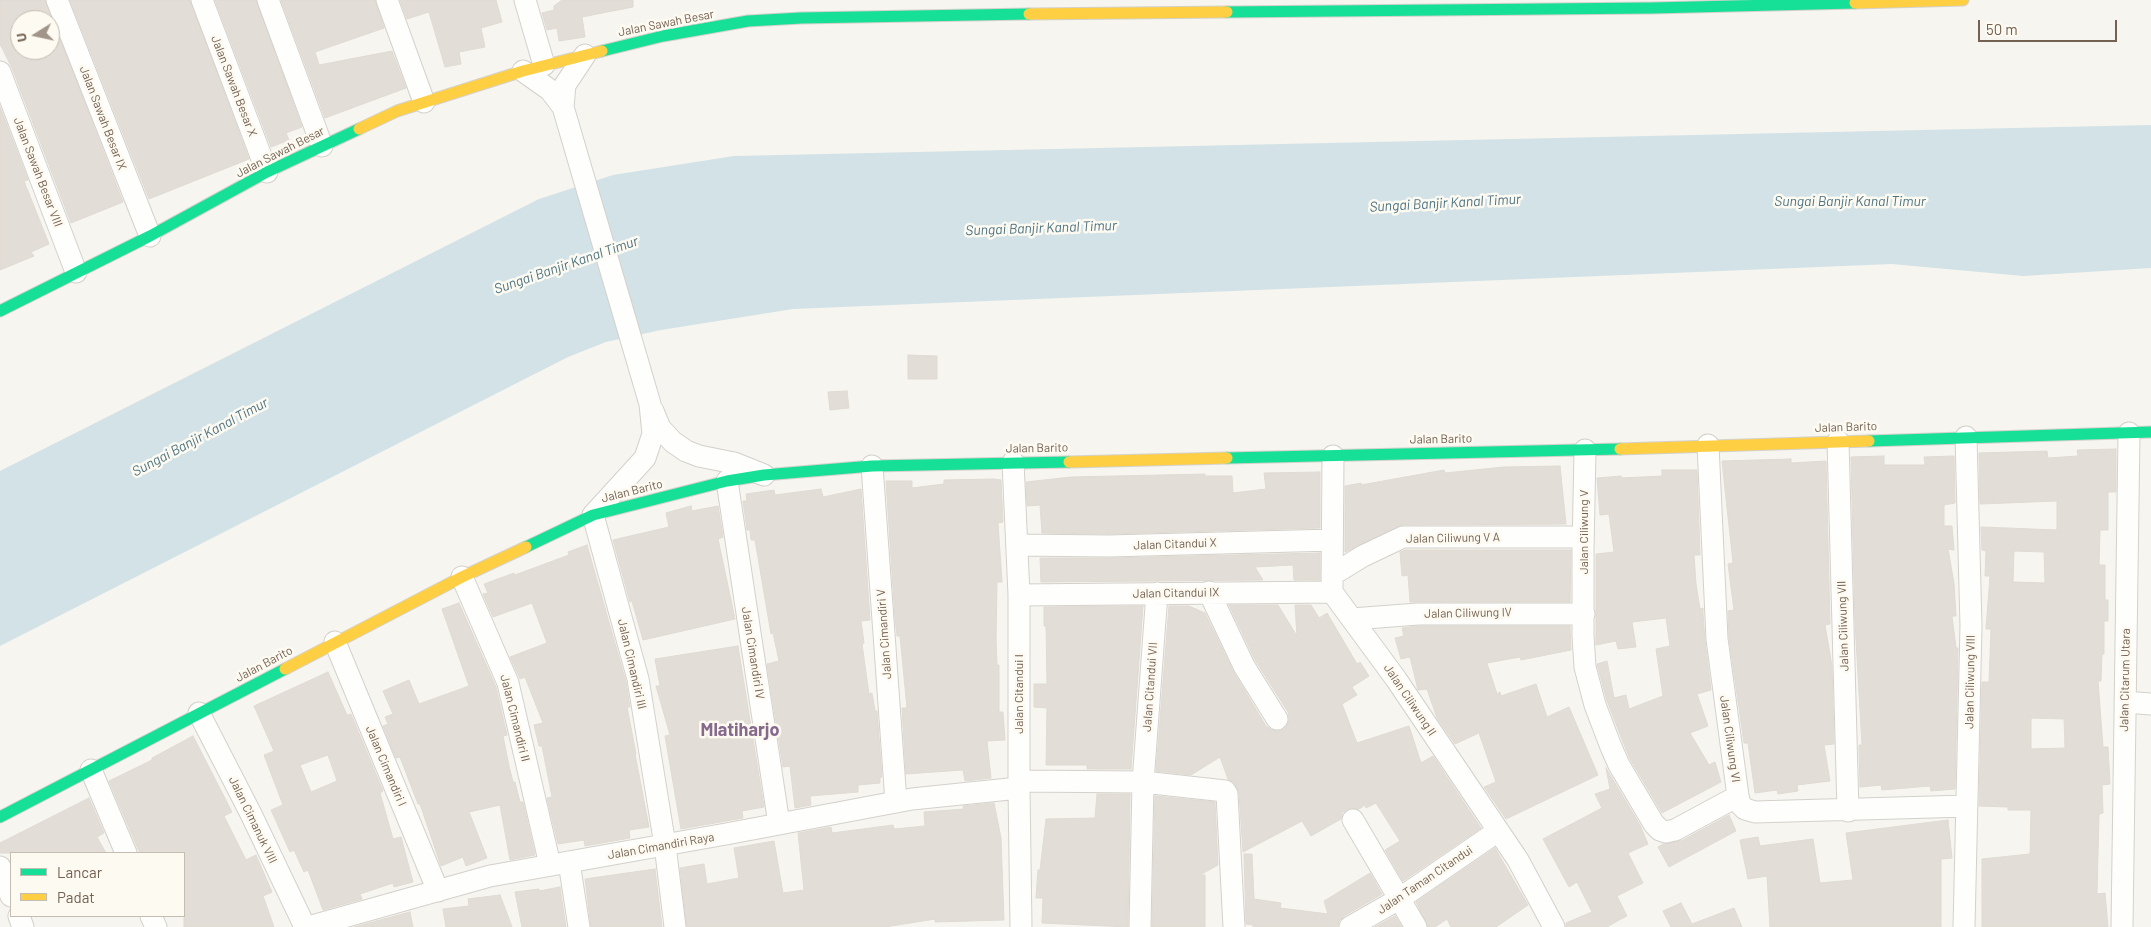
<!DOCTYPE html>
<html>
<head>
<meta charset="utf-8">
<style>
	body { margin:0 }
	#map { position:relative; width:2151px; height:927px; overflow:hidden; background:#f6f5f0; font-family:Barlow,sans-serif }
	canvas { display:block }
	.legend { position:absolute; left:10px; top:852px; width:175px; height:65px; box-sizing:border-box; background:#fdfaf2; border:1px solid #c6bdb2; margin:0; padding:6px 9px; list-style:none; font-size:15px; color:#736151 }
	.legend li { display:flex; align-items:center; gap:10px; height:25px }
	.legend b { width:25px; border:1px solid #c6bdb2 }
	.north { position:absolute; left:10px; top:10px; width:50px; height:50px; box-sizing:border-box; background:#fdfaf2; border:1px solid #c6bdb2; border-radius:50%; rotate:260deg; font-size:14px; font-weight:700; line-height:20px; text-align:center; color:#736151 }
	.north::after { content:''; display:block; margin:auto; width:18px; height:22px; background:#a19589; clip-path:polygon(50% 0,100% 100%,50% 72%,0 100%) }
	.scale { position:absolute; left:1978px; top:20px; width:139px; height:22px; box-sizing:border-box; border:2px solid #736151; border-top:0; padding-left:6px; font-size:15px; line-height:18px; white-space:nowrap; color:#736151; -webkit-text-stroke:4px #fdfaf2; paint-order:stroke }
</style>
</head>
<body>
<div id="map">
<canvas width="2151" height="927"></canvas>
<ul class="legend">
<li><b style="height:6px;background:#16e098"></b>Lancar</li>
<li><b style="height:6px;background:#ffcf43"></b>Padat</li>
</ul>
<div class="north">U</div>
<div class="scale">50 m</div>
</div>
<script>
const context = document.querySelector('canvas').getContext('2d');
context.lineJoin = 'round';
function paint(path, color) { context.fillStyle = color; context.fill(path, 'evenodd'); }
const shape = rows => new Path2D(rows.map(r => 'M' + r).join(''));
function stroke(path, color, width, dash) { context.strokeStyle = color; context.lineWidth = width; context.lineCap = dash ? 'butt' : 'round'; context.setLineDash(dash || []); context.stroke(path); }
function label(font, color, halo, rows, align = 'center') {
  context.font = font + ' Barlow,sans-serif'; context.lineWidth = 5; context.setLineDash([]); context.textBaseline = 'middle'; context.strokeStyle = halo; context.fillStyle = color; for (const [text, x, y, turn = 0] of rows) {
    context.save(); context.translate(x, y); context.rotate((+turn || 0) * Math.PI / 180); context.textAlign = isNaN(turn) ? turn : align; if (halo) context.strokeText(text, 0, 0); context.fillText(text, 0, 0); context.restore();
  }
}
const water = shape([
	[2151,125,2151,268,2023,276,1892,264,793,309,661,330,606,342,568,357,0,646,0,471,539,199,613,175,734,156]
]);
const building = shape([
	[0,0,45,0,123,202,71,223,12,68,0,44,0,0],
	[20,20,50,20,50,50,20,50,20,20],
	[70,0,190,0,249,159,149,199,70,0],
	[215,0,256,0,302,127,286,133,289,140,271,147,215,0],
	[281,0,375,0,384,28,315,52,319,65,392,51,406,88,325,118,281,0],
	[400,0,496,0,502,22,481,28,485,47,459,52,461,64,445,67,429,12,407,19,400,0],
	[562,0,633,0,633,7,582,17,585,37,559,41,557,28,547,30,542,13,554,10,554,6,562,0],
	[0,107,28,180,24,181,49,244,31,252,34,256,0,270,0,107],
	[908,355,937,356,937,379,908,379,908,355],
	[847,391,849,408,830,410,828,392,847,391],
	[2116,449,2116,492,2108,492,2108,530,2100,530,2099,565,2105,565,2105,600,2108,600,2108,621,2104,621,2104,654,2102,654,2101,681,2098,681,2103,747,2108,747,2110,784,2102,785,2103,813,2099,814,2097,894,2105,893,2108,927,1982,927,1982,859,2030,854,2031,810,2008,810,2008,807,1979,806,1982,682,1989,682,1991,629,1986,629,1990,576,1985,576,1986,551,1982,550,1981,527,2057,530,2057,501,1980,504,1979,453,2047,451,2048,458,2078,456,2077,450,2116,449],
	[2014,551,2044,552,2045,583,2013,582,2014,551],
	[2031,718,2064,719,2065,748,2031,749,2031,718],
	[1884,456,1884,465,1925,465,1924,457,1954,456,1955,503,1944,505,1944,526,1952,526,1954,550,1948,549,1954,583,1956,616,1952,616,1956,648,1958,648,1955,789,1931,791,1930,786,1882,790,1881,785,1860,787,1859,745,1862,745,1855,622,1851,457,1884,456],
	[1791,459,1791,463,1826,461,1830,624,1825,625,1832,666,1834,744,1824,745,1830,781,1797,785,1798,791,1778,794,1777,790,1755,793,1748,743,1744,743,1729,638,1728,611,1734,610,1728,564,1733,563,1722,461,1791,459],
	[1560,466,1566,524,1403,525,1345,552,1345,486,1361,483,1361,485,1444,470,1445,473,1504,467,1560,466],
	[1662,470,1697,470,1700,555,1694,555,1696,584,1700,609,1703,608,1703,613,1705,641,1711,690,1697,694,1708,726,1690,733,1709,765,1715,762,1721,782,1662,813,1630,759,1623,742,1607,701,1597,664,1607,661,1614,698,1626,695,1629,709,1663,696,1656,649,1670,646,1666,618,1632,622,1636,647,1618,649,1616,641,1596,645,1596,554,1614,552,1609,514,1600,515,1597,478,1621,476,1622,478,1662,476,1662,470],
	[1320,472,1320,528,1109,534,1042,533,1040,505,1027,506,1026,482,1071,477,1205,474,1205,476,1232,476,1233,493,1266,489,1264,473,1320,472],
	[993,479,1001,480,1003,522,998,523,1002,582,997,582,996,639,997,665,999,665,999,712,1003,712,1005,740,987,741,991,778,965,781,963,770,906,774,902,708,907,708,900,636,897,636,895,618,886,481,912,481,912,488,944,484,944,480,993,479],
	[821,489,823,497,861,489,870,620,861,621,864,643,862,644,869,694,872,693,875,711,877,711,882,777,880,777,880,783,858,785,858,792,810,796,811,805,795,808,790,766,783,767,767,664,779,661,773,633,771,634,755,540,751,540,750,530,747,530,743,501,747,501,746,494,774,490,775,495,821,489],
	[691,506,692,511,718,506,723,537,718,539,735,619,643,640,632,601,630,602,613,540,669,527,666,513,691,506],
	[587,545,626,682,630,707,627,707,636,754,635,754,649,827,629,830,630,838,585,846,584,840,558,844,547,798,552,797,542,746,539,746,534,725,543,723,525,677,520,679,510,657,547,643,532,603,493,617,483,594,488,593,484,584,514,573,515,575,569,555,568,552,587,545],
	[1406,550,1571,550,1570,602,1410,602,1408,575,1402,576,1400,552,1406,550],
	[1320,553,1320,580,1294,580,1293,565,1255,567,1263,580,1041,582,1040,558,1109,558,1320,553],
	[459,603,496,687,507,735,503,736,509,766,513,782,515,782,520,802,523,802,535,855,510,860,500,805,469,812,487,858,466,866,463,857,441,866,420,804,418,804,400,757,396,758,383,726,388,724,385,717,393,714,383,691,409,680,419,704,469,686,442,609,459,603],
	[1229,605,1278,605,1297,636,1295,605,1311,605,1319,618,1327,613,1357,664,1360,662,1369,676,1352,687,1357,695,1342,704,1357,743,1409,726,1421,763,1433,756,1481,828,1403,881,1385,850,1400,841,1376,803,1366,808,1365,805,1359,809,1347,809,1342,813,1341,819,1311,836,1302,821,1243,852,1239,793,1235,784,1228,779,1220,757,1191,775,1156,771,1169,606,1189,606,1205,613,1233,671,1266,726,1272,730,1278,731,1284,729,1288,724,1289,718,1288,712,1255,660,1229,605],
	[1143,606,1131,769,1087,769,1087,765,1046,765,1047,708,1034,707,1034,684,1047,684,1046,626,1044,626,1044,607,1143,606],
	[1418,626,1570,626,1571,650,1521,660,1520,657,1487,663,1497,694,1500,692,1501,696,1536,684,1547,717,1569,707,1598,775,1506,819,1484,787,1496,782,1479,733,1455,744,1437,718,1427,689,1418,690,1410,657,1401,659,1395,638,1404,636,1402,628,1418,626],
	[738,646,764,807,742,811,743,818,681,829,665,736,670,735,656,686,660,686,655,659,738,646],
	[328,672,347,715,351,714,383,791,380,793,393,839,401,837,413,882,394,887,393,883,360,894,362,899,323,910,308,870,304,872,294,850,290,852,271,810,283,805,264,755,274,751,254,706,328,672],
	[328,755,337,781,311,792,300,765,328,755],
	[193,736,232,812,224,816,246,860,256,855,272,892,263,896,274,927,184,927,184,853,140,853,138,849,109,781,152,760,152,758,193,736],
	[1606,768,1640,825,1648,844,1628,853,1643,883,1617,896,1627,916,1619,920,1607,927,1566,927,1566,923,1592,912,1577,882,1569,887,1543,839,1602,808,1595,794,1610,789,1606,768],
	[1097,794,1130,794,1128,927,1042,923,1043,898,1036,898,1038,870,1040,870,1046,819,1095,818,1097,794],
	[1155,796,1215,802,1218,865,1200,875,1205,875,1205,927,1152,927,1155,796],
	[89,798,104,833,97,837,106,853,0,853,0,843,89,798],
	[994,803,1001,838,1004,920,935,922,935,919,885,927,687,927,680,868,704,864,707,884,739,878,734,848,774,841,783,893,804,890,798,833,831,827,832,833,893,825,894,829,925,826,924,812,964,809,963,806,994,803],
	[1729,815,1736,831,1669,867,1658,847,1663,844,1681,841,1729,815],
	[1948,820,1952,858,1941,859,1941,927,1770,927,1767,876,1748,879,1740,840,1758,837,1760,846,1813,839,1820,883,1853,880,1846,833,1948,820],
	[1495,848,1528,905,1496,927,1451,927,1447,919,1435,927,1428,927,1416,902,1495,848],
	[1244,854,1252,854,1254,899,1281,903,1280,908,1328,914,1324,901,1370,873,1382,894,1344,916,1339,921,1338,927,1253,927,1253,925,1246,924,1244,854],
	[655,869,662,927,591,927,585,879,655,869],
	[560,887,566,927,522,927,515,892,539,889,539,891,560,887],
	[500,895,512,927,446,927,443,909,469,906,468,899,500,895],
	[1681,903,1692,924,1734,908,1742,927,1671,927,1663,911,1681,903],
	[410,912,413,927,354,927,410,912],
	[1395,916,1402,927,1375,927,1395,916]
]);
const street = shape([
	[57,0,150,236],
	[202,0,267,172],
	[268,0,322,146],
	[387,0,424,102],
	[525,0,544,65],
	[523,71,550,90,563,107,650,404,653,434,645,458,593,515,638,679,665,845,675,927],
	[0,72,76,272],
	[563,107,565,85,585,55],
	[653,411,660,428,673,442,686,451,699,456,734,463,764,475],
	[1838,441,1848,811],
	[1708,445,1717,639,1738,796,1740,804,1745,809,1755,812,1967,806],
	[1585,450,1583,550,1583,635,1585,667,1595,705,1611,747,1619,765,1654,824,1660,830,1666,832,1675,830,1738,796],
	[1333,456,1332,592,1396,679,1518,860,1554,927],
	[1013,462,1019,595,1019,788,1021,927],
	[872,466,896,802],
	[727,481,779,824],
	[1017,545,1109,546,1332,540],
	[1332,575,1363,556,1403,537,1583,537],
	[462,577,508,683,550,865],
	[1209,592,1244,666,1277,719],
	[1019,595,1332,592],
	[1352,619,1418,614,1584,614],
	[335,642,438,891],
	[2125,702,2151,704],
	[199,713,251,814,305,927],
	[91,770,126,853],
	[1019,781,1143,782,1225,791,1227,794,1234,927],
	[1353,820,1416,927],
	[569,862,579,927],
	[0,867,11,896],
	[19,916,23,927],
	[151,916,156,927],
	[308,927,490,876,726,834,912,799,1019,788],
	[1140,927,1143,782,1157,593],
	[1350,927,1399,899,1498,831],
	[1964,927,1971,626,1966,437],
	[2122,927,2129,433]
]);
const fast = shape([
	[1227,12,1652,8,1855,3],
	[602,51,663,36,748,21,801,18,1029,14],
	[0,311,150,236,267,172,359,129],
	[1869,441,2151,432],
	[1227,458,1620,449],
	[526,547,593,515,727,481,764,475,872,466,1069,462],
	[0,817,285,669]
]);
const slow = shape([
	[1855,3,1963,0],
	[1029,14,1227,12],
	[359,129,397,111,523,71,602,51],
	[1620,449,1869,441],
	[1069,462,1227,458],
	[285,669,462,577,526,547]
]);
const streetNames = [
	["Jalan Sawah Besar",666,23,-11],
	["Jalan Sawah Besar X",234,86,69],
	["Jalan Sawah Besar IX",103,118,69],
	["Jalan Sawah Besar",280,152,-27],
	["Jalan Sawah Besar VIII",38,172,69],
	["Jalan Barito",1846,427,-2],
	["Jalan Barito",1441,439,-1],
	["Jalan Barito",1037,448,-1],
	["Jalan Barito",632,491,-14],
	["Jalan Ciliwung V",1584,532,-90],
	["Jalan Ciliwung V A",1453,538,-1],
	["Jalan Citandui X",1175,544,-2],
	["Jalan Citandui IX",1176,593,-1],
	["Jalan Ciliwung IV",1468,613,-1],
	["Jalan Ciliwung VII",1843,626,-92],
	["Jalan Cimandiri V",884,634,-94],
	["Jalan Cimandiri IV",753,653,81],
	["Jalan Barito",264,664,-28],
	["Jalan Cimandiri III",632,664,77],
	["Jalan Citarum Utara",2125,680,-89],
	["Jalan Ciliwung VIII",1970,682,-89],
	["Jalan Citandui VII",1150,687,-86],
	["Jalan Citandui I",1019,694,-90],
	["Jalan Ciliwung II",1410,700,56],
	["Jalan Cimandiri II",515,718,76],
	["Jalan Ciliwung VI",1730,739,82],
	["Jalan Cimandiri I",386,766,67],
	["Jalan Cimanuk VIII",253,820,64],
	["Jalan Cimandiri Raya",661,846,-10],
	["Jalan Taman Citandui",1425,880,-34]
];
const waterNames = [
	["Sungai Banjir Kanal Timur",1850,201],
	["Sungai Banjir Kanal Timur",1445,203,-3],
	["Sungai Banjir Kanal Timur",1041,228,-2],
	["Sungai Banjir Kanal Timur",566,265,-19],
	["Sungai Banjir Kanal Timur",200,437,-28]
];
const districtNames = [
	["Mlatiharjo",740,730]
];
paint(water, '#d2e2e6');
paint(building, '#e2ddd6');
stroke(building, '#dfdad2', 1);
stroke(street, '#d4d1cb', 23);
stroke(fast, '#d5d1ca', 13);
stroke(slow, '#d5d1ca', 13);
stroke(street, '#fefefd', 21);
stroke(fast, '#16e098', 11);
stroke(slow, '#ffcf43', 11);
label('12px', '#736151', '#fdfaf2', streetNames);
label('italic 14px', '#4d7483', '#fdfaf2', waterNames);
label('bold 18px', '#866a8e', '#fdfaf2', districtNames);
</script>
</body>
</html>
